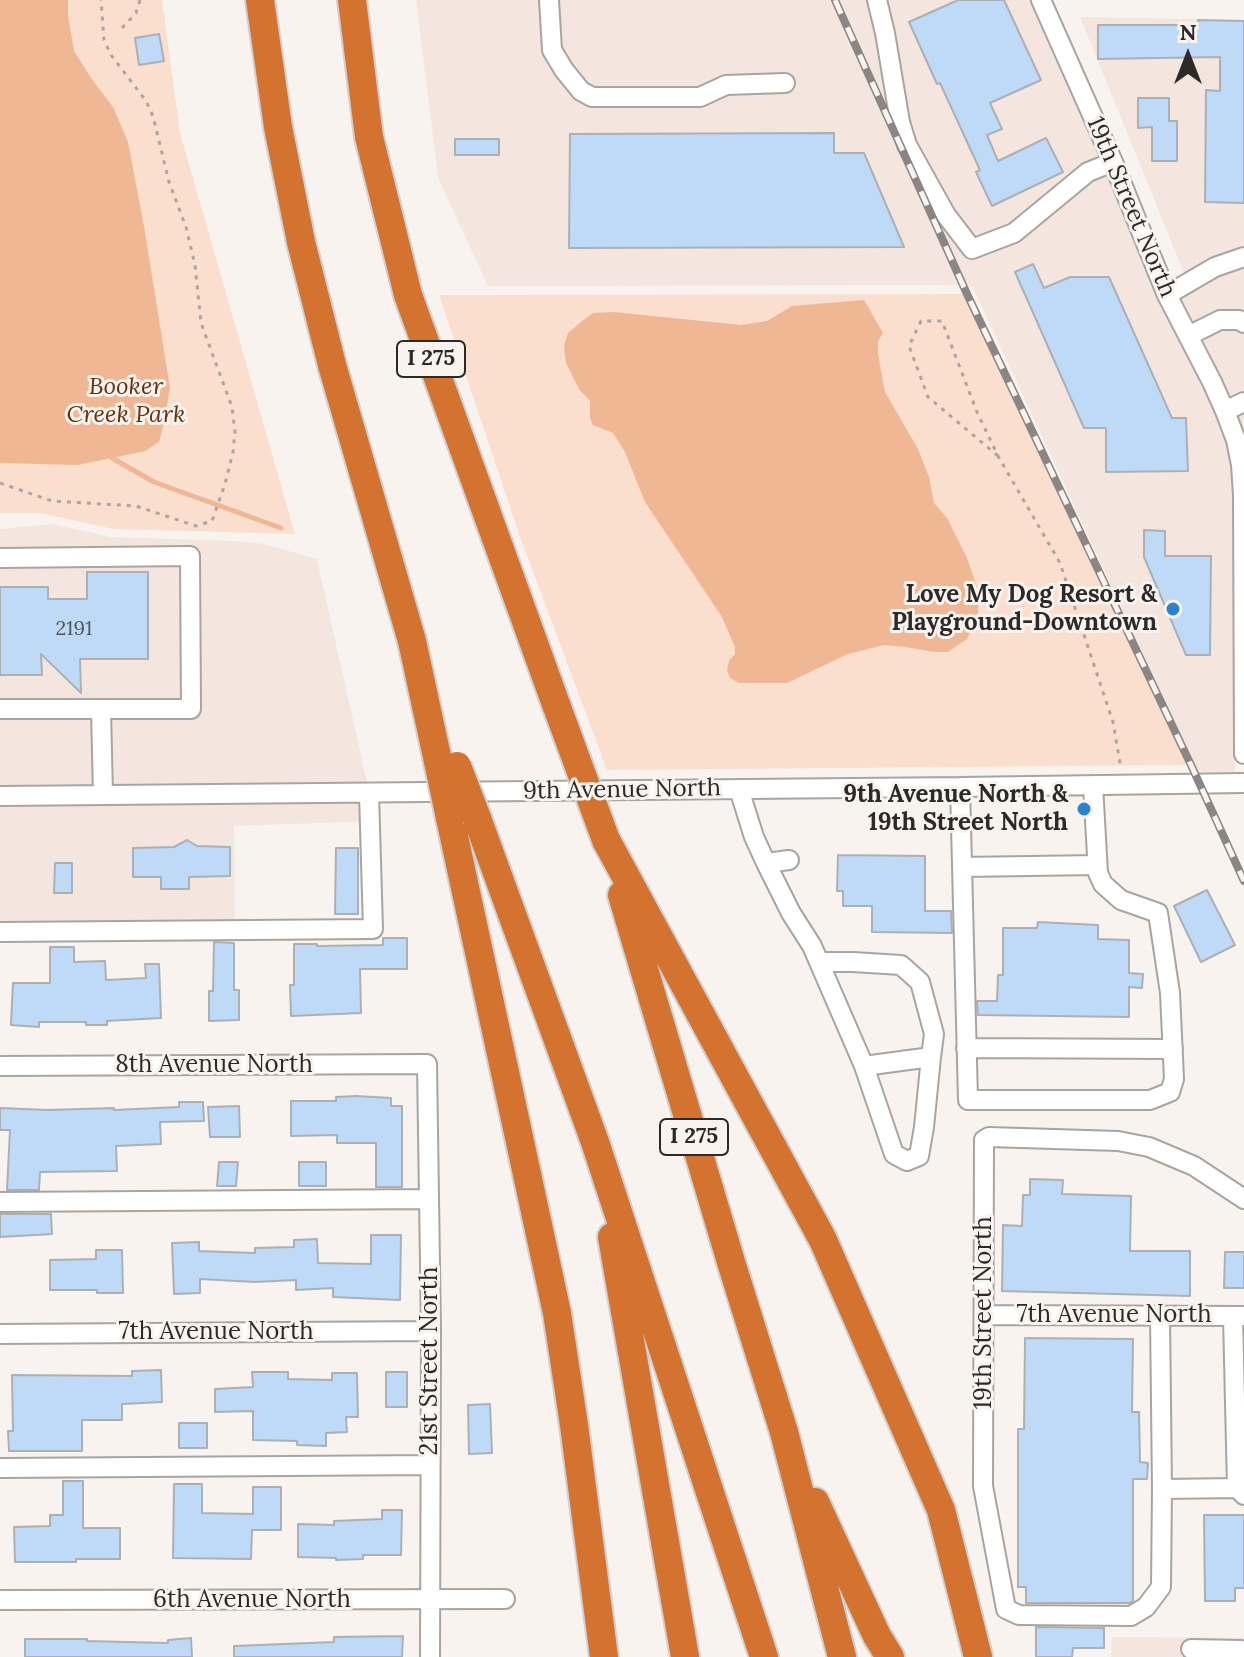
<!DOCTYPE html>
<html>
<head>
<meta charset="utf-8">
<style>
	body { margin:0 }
	#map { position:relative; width:1244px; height:1657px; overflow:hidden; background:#f9f3ef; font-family:Lora,serif }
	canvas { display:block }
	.north { position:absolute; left:1148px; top:16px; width:80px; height:80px; -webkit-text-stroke:6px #f9f3ef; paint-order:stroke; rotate:0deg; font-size:22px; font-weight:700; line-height:32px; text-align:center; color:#2c2928 }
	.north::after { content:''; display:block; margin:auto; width:28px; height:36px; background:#2c2928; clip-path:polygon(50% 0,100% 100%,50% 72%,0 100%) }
</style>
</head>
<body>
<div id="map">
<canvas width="1244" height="1657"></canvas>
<div class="north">N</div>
</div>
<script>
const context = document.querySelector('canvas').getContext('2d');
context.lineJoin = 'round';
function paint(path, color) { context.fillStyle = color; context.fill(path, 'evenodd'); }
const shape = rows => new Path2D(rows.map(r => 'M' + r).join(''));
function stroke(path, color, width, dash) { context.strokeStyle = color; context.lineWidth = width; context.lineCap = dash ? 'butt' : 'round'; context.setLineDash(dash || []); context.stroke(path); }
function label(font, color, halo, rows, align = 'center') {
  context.font = font + ' Lora,serif'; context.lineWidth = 6; context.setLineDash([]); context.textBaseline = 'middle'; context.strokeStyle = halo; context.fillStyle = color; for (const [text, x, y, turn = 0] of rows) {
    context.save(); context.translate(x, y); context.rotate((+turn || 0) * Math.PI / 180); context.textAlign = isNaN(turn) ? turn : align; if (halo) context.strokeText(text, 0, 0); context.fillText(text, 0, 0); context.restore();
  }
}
const built = shape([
	[416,0,1031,0,1105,166,1155,291,1217,416,1227,443,1232,467,1234,496,1235,772,1190,773,1194,764,974,290,967,285,488,286,438,178],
	[1080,17,1244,20,1244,246,1212,257,1184,273],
	[1244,268,1244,436,1231,399,1180,299,1219,276],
	[52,524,111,537,237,541,264,544,317,559,367,782,0,785,0,529],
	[371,803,376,821,234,826,235,932,0,940,0,806],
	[1112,1637,1244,1638,1244,1657,1111,1657]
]);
const green = shape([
	[0,0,162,0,180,133,295,534,113,529,40,513,0,513],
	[967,294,1191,765,607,770,519,534,439,295]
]);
const water = shape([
	[0,0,68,0,68,16,74,51,91,78,113,107,128,142,145,232,170,388,164,423,159,442,145,451,78,465,0,463],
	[864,300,883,333,878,341,878,354,885,392,918,449,929,477,934,503,947,518,967,558,978,590,978,617,967,639,948,652,934,652,906,647,884,645,848,654,787,683,739,683,730,678,727,670,729,661,735,654,735,647,722,617,645,502,625,452,613,433,593,425,590,418,590,401,579,389,566,363,564,346,568,333,582,321,593,313,614,312,741,325,767,321,792,306]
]);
const stream = shape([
	[112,458,154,482,281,528]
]);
const building = shape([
	[958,0,1004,0,1041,80,990,103,1002,129,987,135,998,161,1046,138,1063,172,992,206,976,172,980,170,940,83,937,84,909,22,958,0],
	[1198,20,1244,21,1244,203,1205,202,1206,90,1220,91,1220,57,1098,59,1098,25,1198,25,1198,20],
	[159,34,164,61,139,65,135,38,159,34],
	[1138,98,1169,98,1169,121,1177,121,1177,161,1152,161,1152,127,1138,128,1138,98],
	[834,133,834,153,864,153,904,247,569,248,570,134,834,133],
	[455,139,499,139,499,155,455,155,455,139],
	[1033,264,1044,288,1070,277,1109,277,1172,418,1186,418,1188,471,1106,472,1106,428,1084,428,1015,272,1033,264],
	[1144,530,1165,531,1165,556,1211,556,1210,655,1186,655,1144,557,1144,530],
	[87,572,148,572,148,659,80,659,81,693,41,654,42,675,0,675,0,587,48,587,48,599,87,599,87,572],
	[187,840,197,846,230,847,230,876,189,877,189,889,161,889,161,877,133,877,133,848,174,847,187,840],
	[336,848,358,848,358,914,335,914,336,848],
	[838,855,925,856,925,911,951,911,952,933,872,932,872,906,843,906,843,891,837,891,838,855],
	[55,863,72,863,72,893,54,893,55,863],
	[1207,890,1235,945,1201,962,1174,906,1207,890],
	[1038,922,1098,925,1098,939,1129,940,1129,973,1143,974,1142,988,1129,987,1129,1017,978,1015,977,1001,997,1001,998,975,1003,975,1003,928,1037,928,1038,922],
	[383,938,407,938,407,969,360,969,361,1013,291,1016,290,985,294,985,294,944,317,944,317,946,383,945,383,938],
	[214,942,234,943,234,990,239,990,239,1020,209,1021,209,991,213,991,214,942],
	[50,947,74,947,74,962,105,961,106,980,146,978,145,964,159,964,161,1018,107,1021,107,1025,86,1025,86,1022,39,1022,39,1027,11,1025,13,983,50,983,50,947],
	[356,1096,391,1098,391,1106,402,1106,402,1187,376,1187,376,1143,337,1143,337,1135,291,1136,291,1101,336,1101,336,1097,356,1096],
	[179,1102,203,1102,204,1121,160,1122,161,1144,116,1146,117,1171,40,1172,39,1190,7,1190,10,1130,0,1130,0,1108,48,1110,114,1108,114,1110,179,1107,179,1102],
	[239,1106,240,1137,210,1137,208,1107,239,1106],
	[219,1162,238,1162,236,1186,217,1186,219,1162],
	[299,1162,326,1162,326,1186,299,1186,299,1162],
	[1030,1179,1063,1180,1062,1194,1131,1196,1130,1251,1190,1251,1190,1296,1002,1291,1003,1225,1022,1226,1023,1195,1030,1195,1030,1179],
	[0,1214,51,1214,52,1234,0,1237,0,1214],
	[371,1235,401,1235,400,1300,333,1297,333,1288,296,1290,296,1280,255,1282,200,1279,200,1293,174,1294,172,1243,199,1242,199,1251,255,1253,255,1248,294,1247,294,1240,317,1239,318,1263,371,1264,371,1235],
	[96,1250,122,1250,123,1293,97,1293,97,1290,50,1290,50,1260,96,1259,96,1250],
	[1225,1252,1244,1252,1244,1288,1224,1288,1225,1252],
	[1025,1338,1133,1339,1132,1412,1139,1412,1140,1462,1148,1463,1147,1479,1133,1479,1133,1601,1130,1603,1026,1603,1026,1587,1018,1587,1018,1429,1024,1429,1025,1338],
	[161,1370,162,1402,122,1404,122,1420,82,1420,82,1451,9,1451,8,1431,13,1431,12,1375,132,1376,132,1371,161,1370],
	[252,1372,288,1372,288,1379,332,1380,332,1373,357,1373,358,1417,346,1417,347,1432,326,1433,326,1446,297,1445,297,1441,253,1440,253,1411,215,1412,215,1389,253,1387,252,1372],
	[386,1372,407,1372,407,1407,386,1407,386,1372],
	[490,1404,492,1453,469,1454,468,1405,490,1404],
	[179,1423,207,1423,207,1448,179,1448,179,1423],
	[63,1481,83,1481,83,1528,120,1528,120,1559,76,1559,76,1562,15,1562,14,1527,50,1526,50,1515,63,1515,63,1481],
	[174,1484,202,1484,202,1513,253,1514,253,1487,281,1487,281,1530,252,1530,251,1559,173,1558,174,1484],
	[382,1510,402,1510,401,1555,363,1555,363,1559,336,1560,336,1558,298,1557,298,1524,334,1525,334,1521,382,1519,382,1510],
	[1204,1515,1244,1515,1244,1588,1235,1588,1235,1601,1205,1601,1204,1515],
	[1036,1627,1104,1628,1104,1648,1073,1648,1072,1657,1036,1657,1036,1627],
	[403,1636,402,1657,234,1657,234,1646,334,1642,334,1637,403,1636],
	[191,1638,192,1657,25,1657,25,1639,87,1639,87,1641,168,1643,168,1640,191,1638]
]);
const path = shape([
	[122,28,136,13,140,0],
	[998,456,928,397,909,346,921,321,942,321,977,412,998,456,1060,563,1113,722,1121,769],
	[0,483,52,501,136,506,196,526,212,521,225,484,233,452,235,432,232,407,201,323,195,265,186,227,169,182,153,116,146,101,111,55,104,40,101,0]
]);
const minor = shape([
	[549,0,552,50,564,70,581,91,592,97,700,97,726,85,785,83],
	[877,0,885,33,900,122,907,145,946,215,972,249,1014,233,1088,172,1113,162],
	[1041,0,1113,162,1167,295,1212,382,1225,411,1236,440,1241,465,1243,495,1244,754],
	[1167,295,1215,267,1244,257],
	[1188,336,1220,320,1239,320,1244,323],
	[1225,411,1244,402],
	[0,558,190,556,191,709,0,709],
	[101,710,103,795],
	[960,787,968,1100,1150,1100,1170,1092,1174,1079,1170,993,1158,913,1121,900,1103,884,1098,873,1093,785],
	[739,789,754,837,766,863,789,860],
	[0,796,960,787,1244,783],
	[766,863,791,913,812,946,864,1066,931,1057,934,1034,920,982,901,965,853,962,819,962],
	[962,867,1097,865],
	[0,932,373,929,369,793],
	[966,1048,1173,1049],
	[0,1066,427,1064,431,1331,430,1657],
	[864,1066,894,1154,907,1161,919,1156,924,1127,931,1057],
	[1244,1199,1194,1166,1149,1147,1118,1141,989,1137,984,1140,983,1486,1006,1609,1019,1615,1131,1616,1146,1607,1161,1587,1162,1489,1237,1488,1244,1495],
	[0,1202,429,1199],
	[984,1315,1244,1316],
	[1160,1316,1162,1489],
	[1233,1316,1237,1488],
	[0,1334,431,1331],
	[0,1468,430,1465],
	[0,1600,505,1599],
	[1191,1649,1241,1650,1241,1657]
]);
const highway = shape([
	[260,0,278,127,301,242,332,365,412,641,439,766],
	[352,0,369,137,408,295,557,707],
	[450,818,557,1313,574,1425,604,1657],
	[477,818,595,1142,764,1657],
	[606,840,823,1240,941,1510,978,1657],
	[622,895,731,1262,784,1432,842,1657],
	[612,1237,685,1657],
	[815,1502,877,1636,890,1657]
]);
const rail = shape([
	[835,0,967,294,1191,765,1244,881]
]);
const highwayBridge = shape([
	[557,707,606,840],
	[439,766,450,818],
	[457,766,477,818]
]);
const markers = [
	[1173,609,8,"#2983d1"],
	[1084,809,8,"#2983d1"]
];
const numberNames = [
	["2191",74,629]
];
const shields = [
	[431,359,68],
	[694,1137,68]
];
const shieldNames = [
	["I 275",431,359],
	["I 275",694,1137]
];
const streetNames = [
	["19th Street North",1131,207,67],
	["9th Avenue North",622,790,-1],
	["8th Avenue North",214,1065],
	["19th Street North",984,1313,-90],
	["7th Avenue North",1114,1315],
	["7th Avenue North",216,1332],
	["21st Street North",430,1361,-90],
	["6th Avenue North",252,1600]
];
const parkNames = [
	["Booker",126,387],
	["Creek Park",126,415]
];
const poiNames = [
	["Love My Dog Resort &",1157,595],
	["Playground-Downtown",1157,623],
	["9th Avenue North &",1068,795],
	["19th Street North",1068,823]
];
paint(built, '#f4e6de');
paint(green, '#fadece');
paint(water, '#f0b795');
stroke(stream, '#f0b795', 5);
paint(building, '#bfdaf6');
stroke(building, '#abb0b5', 2);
stroke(minor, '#a9a4a0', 22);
stroke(highway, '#d1d0d0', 32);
stroke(path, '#aba6a3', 3, [4, 6]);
stroke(minor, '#fff', 18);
stroke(highway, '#d3732f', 28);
stroke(rail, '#8b8684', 8);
stroke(rail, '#f9f3ef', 5, [15]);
stroke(highwayBridge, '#d1d0d0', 32, []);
stroke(highwayBridge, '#d3732f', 28);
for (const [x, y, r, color] of markers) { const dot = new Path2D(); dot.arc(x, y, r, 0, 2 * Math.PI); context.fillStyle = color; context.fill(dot); stroke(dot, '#f9f3ef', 3); }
label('20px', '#51555c', null, numberNames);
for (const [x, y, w] of shields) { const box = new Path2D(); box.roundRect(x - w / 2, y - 18, w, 36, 6); context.fillStyle = '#f9f3ef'; context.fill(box); stroke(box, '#2c2928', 2); }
label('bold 22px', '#2c2928', null, shieldNames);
label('24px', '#2c2928', '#f9f3ef', streetNames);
label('italic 24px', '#67330d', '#f9f3ef', parkNames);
label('bold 24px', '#2c2928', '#f9f3ef', poiNames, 'right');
</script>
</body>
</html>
